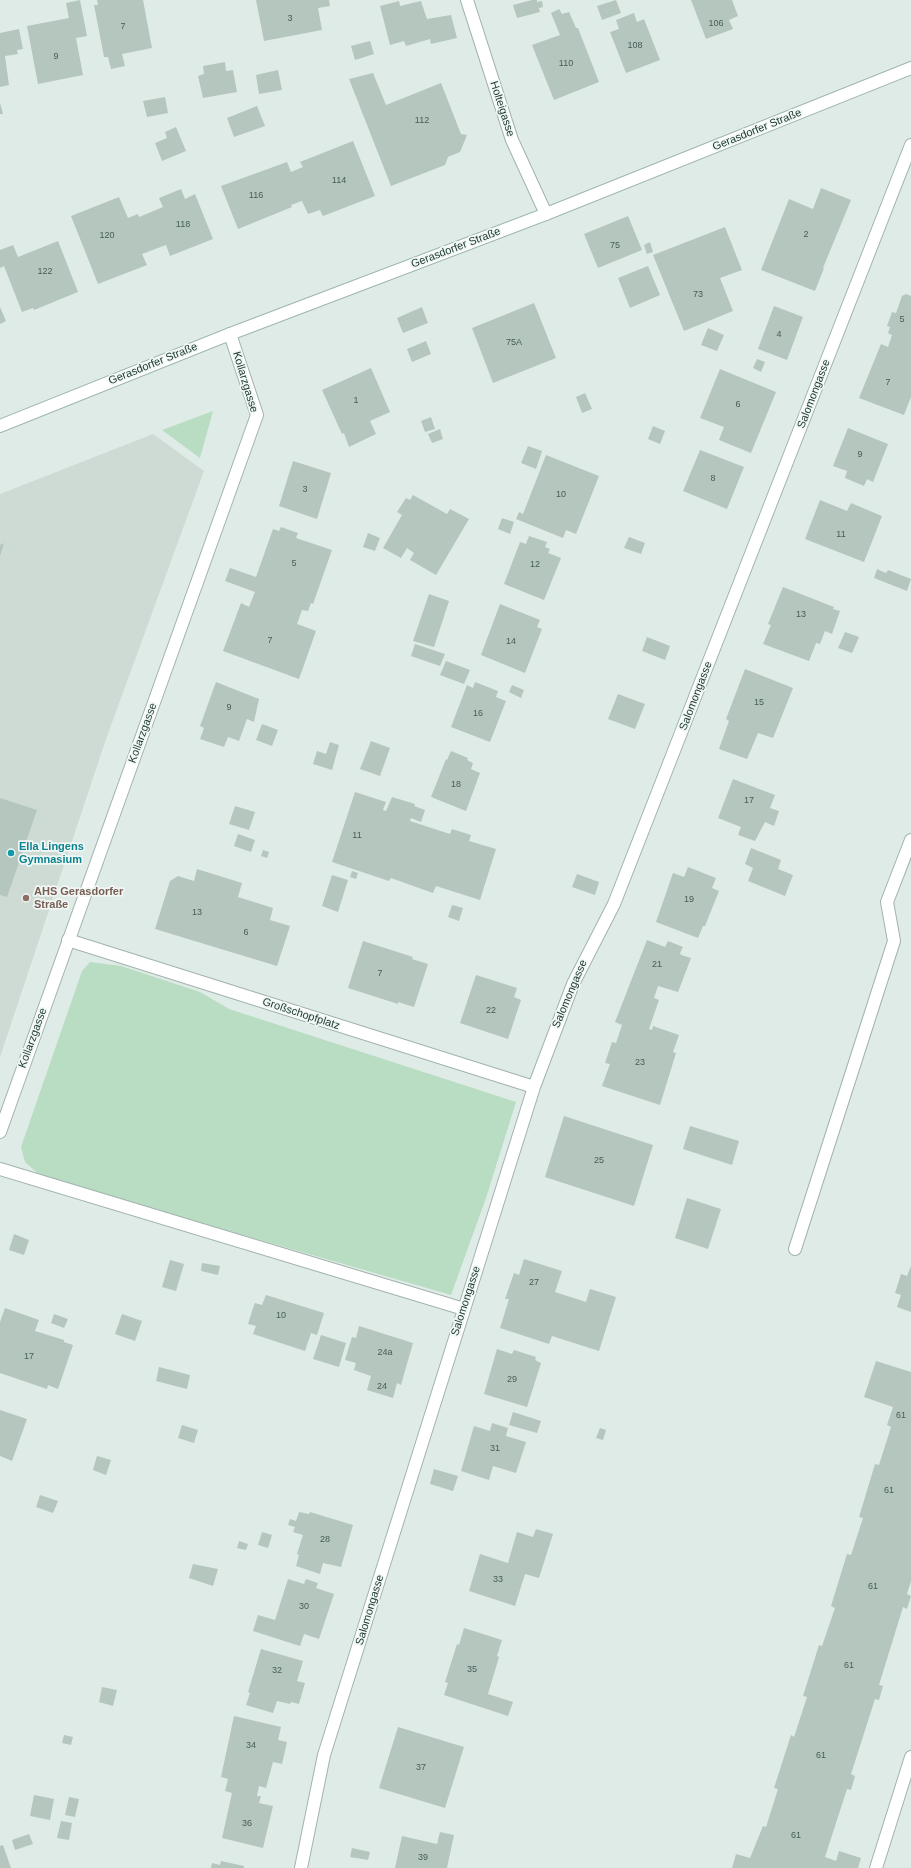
<!DOCTYPE html>
<html>
<head>
<meta charset="utf-8">
<style>
	body { margin:0 }
	canvas { display:block; background:#dfebe6 }
</style>
</head>
<body>
<canvas width="911" height="1868"></canvas>
<script>
const context = document.querySelector('canvas').getContext('2d');
context.lineJoin = 'round';
function paint(path, color) { context.fillStyle = color; context.fill(path, 'evenodd'); }
const shape = rows => new Path2D(rows.map(r => 'M' + r).join(''));
function stroke(path, color, width, dash) { context.strokeStyle = color; context.lineWidth = width; context.lineCap = dash ? 'butt' : 'round'; context.setLineDash(dash || []); context.stroke(path); }
function label(font, color, halo, rows, align = 'center') {
  context.font = font + ' Helvetica,sans-serif'; context.lineWidth = 3.5; context.setLineDash([]); context.textBaseline = 'middle'; context.strokeStyle = halo; context.fillStyle = color; for (const [text, x, y, turn = 0] of rows) {
    context.save(); context.translate(x, y); context.rotate((+turn || 0) * Math.PI / 180); context.textAlign = isNaN(turn) ? turn : align; if (halo) context.strokeText(text, 0, 0); context.fillText(text, 0, 0); context.restore();
  }
}
const built = shape([
	[153,434,204,471,106,739,0,1057,0,494]
]);
const green = shape([
	[213,411,200,458,162,430],
	[90,962,121,966,200,992,229,1009,516,1102,486,1198,451,1295,42,1177,25,1162,21,1147,82,971]
]);
const building = shape([
	[80,0,87,36,76,38,83,75,38,84,27,26,69,18,66,3],
	[97,0,143,0,152,48,122,54,125,66,111,69,108,57,104,57,94,5,98,5],
	[256,0,329,0,330,6,318,8,322,30,264,41],
	[532,0,537,0,537,2,542,1,543,7,539,8,540,12,517,18,513,5],
	[616,0,621,13,602,20,597,6],
	[691,0,732,0,738,16,729,20,733,29,706,39],
	[399,1,400,6,421,1,427,19,451,15,457,38,431,44,430,39,406,46,404,41,390,45,380,6],
	[559,9,562,14,569,12,576,28,578,28,599,82,554,100,532,45,560,35,551,13],
	[634,13,637,22,644,19,660,60,626,73,610,32,619,29,616,20],
	[19,29,23,49,17,50,18,54,5,56,9,85,0,87,0,33],
	[370,41,374,54,355,60,351,46],
	[225,62,226,71,233,70,237,92,203,98,198,76,204,74,203,66],
	[278,70,282,90,259,94,256,75],
	[373,73,386,105,441,83,461,134,467,135,460,152,448,157,445,165,391,186,349,79],
	[165,97,168,113,147,117,143,101],
	[0,103,3,114,0,114],
	[257,106,265,126,234,137,227,118],
	[176,127,186,151,162,161,155,143,167,138,165,132],
	[353,141,375,196,323,216,320,210,308,214,302,201,291,205,292,207,238,229,221,186,287,162,291,172,303,167,300,162],
	[821,188,851,200,823,268,824,268,815,291,761,270,789,199,813,209],
	[181,189,185,199,195,194,213,239,170,256,166,245,142,254,147,265,98,284,71,216,119,197,128,218,138,214,139,217,163,207,159,198],
	[628,216,642,250,598,268,584,234],
	[725,227,742,270,720,278,733,311,684,331,653,255],
	[58,241,78,292,34,310,33,308,22,312,4,266,0,268,0,250,13,245,18,257],
	[650,242,653,252,647,254,644,245],
	[648,266,660,295,630,308,618,278],
	[906,294,911,296,911,397,904,415,859,398,881,344,888,347,892,335,888,333,890,327,887,326,892,312,896,313,902,296],
	[534,303,556,358,493,383,472,328],
	[774,306,803,317,787,360,758,349],
	[0,307,6,321,0,324],
	[422,307,428,323,403,333,397,318],
	[708,328,724,335,717,351,701,345],
	[426,341,431,354,412,362,407,349],
	[757,359,765,362,761,372,753,368],
	[371,368,390,412,370,421,376,434,349,447,344,433,342,434,322,390],
	[720,369,776,392,751,453,719,440,724,427,700,418],
	[585,393,592,409,582,413,576,397],
	[431,417,435,429,425,432,421,421],
	[653,426,665,431,660,444,648,439],
	[848,428,888,444,873,482,867,479,864,486,845,478,847,471,833,466],
	[440,429,443,439,432,443,428,434],
	[528,446,542,451,536,469,521,463],
	[700,450,744,467,727,509,683,491],
	[546,455,599,476,576,534,566,530,563,538,516,519,519,512,523,514],
	[293,461,331,473,317,519,279,506],
	[413,495,447,514,450,509,469,519,436,575,410,560,414,553,407,548,401,558,383,548,402,515,397,512,406,498,410,500],
	[820,500,847,511,851,503,882,516,864,562,805,539],
	[502,518,514,522,510,534,498,529],
	[281,527,298,533,296,538,332,550,313,604,311,603,308,611,302,610,297,624,316,631,299,679,223,651,241,603,249,607,255,592,225,581,230,568,256,577,273,529,279,531],
	[368,533,380,538,375,551,363,547],
	[529,536,547,542,545,547,550,549,548,553,561,558,544,600,504,584,520,542,526,544],
	[629,537,645,543,641,554,624,548],
	[4,543,0,556,0,545],
	[877,569,886,573,888,570,911,579,907,591,874,578],
	[783,587,834,607,833,609,840,611,832,634,825,631,820,644,816,643,809,661,763,644,771,625,768,624],
	[429,594,449,601,434,647,413,641],
	[500,604,540,620,537,627,542,629,525,673,481,655],
	[845,632,859,637,852,653,838,648],
	[647,637,670,646,665,660,642,651],
	[415,644,445,654,440,666,411,656],
	[446,661,470,670,464,684,440,675],
	[745,669,793,688,773,738,758,733,747,759,719,749,729,721,726,719],
	[216,682,259,699,254,722,247,719,239,741,228,737,224,747,200,739,204,728,200,726],
	[475,682,498,691,496,697,506,701,490,742,451,727,467,685,473,688],
	[512,685,524,690,521,698,509,692],
	[618,694,645,704,635,729,608,719],
	[262,724,278,730,272,746,256,740],
	[371,741,390,748,380,776,360,769],
	[330,742,339,745,332,770,313,764,317,751,326,754],
	[451,751,468,758,467,760,473,763,471,769,480,773,466,811,431,797,446,759,447,760],
	[733,779,775,795,770,808,779,811,774,826,765,822,755,841,738,835,741,827,718,818],
	[355,792,386,802,383,810,386,811,392,797,415,804,414,806,425,810,421,822,411,818,410,821,450,834,452,829,471,835,469,841,496,849,480,900,436,886,433,893,391,878,389,881,332,862],
	[0,798,37,810,7,897,0,895],
	[235,806,255,812,249,830,229,824],
	[238,834,255,840,251,852,234,846],
	[751,848,781,860,778,869,793,875,785,896,748,881,753,868,745,864],
	[263,850,269,852,267,858,261,856],
	[688,867,716,878,712,888,719,891,705,926,703,926,698,938,656,922,673,873,684,877],
	[197,869,242,883,238,897,273,908,270,920,290,926,277,966,155,929,170,881,178,876,194,881],
	[352,871,358,873,356,879,350,877],
	[577,874,599,882,595,895,572,887],
	[332,875,348,880,338,912,322,906],
	[452,905,463,908,459,921,448,917],
	[647,940,665,947,668,941,683,947,680,953,681,955,691,958,678,992,658,986,654,998,659,1000,649,1029,652,1030,653,1026,679,1035,673,1052,676,1053,660,1105,602,1086,610,1064,605,1063,612,1042,616,1043,622,1025,615,1022],
	[363,941,413,957,412,959,428,964,414,1007,398,1002,398,1004,348,988],
	[476,975,517,988,514,997,521,1000,508,1039,460,1023],
	[564,1116,653,1145,634,1206,545,1177],
	[690,1126,739,1141,732,1165,683,1149],
	[687,1198,721,1209,708,1249,675,1238],
	[14,1234,29,1240,24,1255,9,1250],
	[524,1259,562,1271,555,1292,586,1302,590,1289,616,1297,599,1351,552,1336,549,1344,500,1328,509,1299,505,1299,514,1273,519,1275],
	[170,1260,184,1264,176,1291,162,1287],
	[202,1263,220,1266,218,1275,201,1271],
	[911,1266,911,1312,897,1307,901,1295,895,1293,901,1274,907,1276],
	[266,1295,324,1313,317,1335,311,1333,305,1351,253,1334,256,1326,248,1324,253,1308,255,1303,262,1305],
	[5,1308,39,1320,35,1331,64,1340,64,1342,73,1345,58,1389,48,1385,47,1389,0,1373,0,1322],
	[54,1314,68,1319,64,1328,51,1323],
	[122,1314,142,1321,135,1341,115,1334],
	[359,1326,413,1343,401,1385,397,1383,393,1398,367,1390,371,1376,354,1370,356,1363,345,1360,352,1337,356,1338],
	[321,1335,346,1343,339,1367,313,1359],
	[497,1349,512,1354,514,1350,536,1357,535,1360,541,1363,527,1407,484,1394],
	[876,1361,911,1372,911,1581,907,1594,911,1596,907,1609,903,1607,879,1685,883,1686,879,1700,875,1699,851,1774,855,1776,851,1790,847,1789,825,1857,836,1861,839,1851,861,1858,858,1868,732,1868,736,1854,750,1858,763,1826,766,1827,778,1789,774,1788,791,1735,794,1737,807,1697,803,1696,819,1645,822,1646,835,1608,831,1606,847,1554,851,1555,863,1518,859,1517,875,1464,879,1465,891,1427,887,1425,893,1407,864,1397],
	[159,1367,190,1375,187,1389,156,1381],
	[0,1410,27,1419,12,1461,0,1456],
	[513,1412,541,1421,537,1433,509,1425],
	[492,1423,508,1428,506,1436,526,1442,516,1473,493,1466,489,1480,461,1471,474,1426,490,1431],
	[182,1425,198,1430,194,1443,178,1438],
	[600,1428,606,1430,603,1440,596,1438],
	[97,1456,111,1460,106,1475,93,1470],
	[434,1469,458,1476,453,1491,430,1484],
	[40,1495,58,1501,53,1513,36,1507],
	[299,1512,309,1514,310,1512,353,1525,341,1567,323,1563,320,1574,296,1566,299,1555,297,1554,303,1535,293,1532,295,1527,288,1525,290,1519,296,1521],
	[536,1529,553,1534,539,1578,525,1574,515,1606,469,1591,480,1554,508,1563,517,1532,533,1537],
	[262,1532,272,1535,268,1548,258,1545],
	[239,1541,248,1544,246,1550,237,1548],
	[193,1564,218,1569,213,1586,189,1578],
	[288,1579,304,1584,306,1579,318,1583,316,1588,334,1594,319,1639,304,1634,300,1646,253,1631,258,1615,275,1620],
	[464,1628,502,1640,497,1656,499,1657,488,1694,513,1702,508,1716,444,1695,448,1683,445,1682,457,1644,459,1645],
	[261,1649,303,1661,297,1681,305,1683,299,1704,291,1702,290,1704,277,1701,273,1713,246,1705,250,1693,248,1692],
	[102,1687,117,1690,113,1706,99,1702],
	[234,1716,281,1727,278,1740,287,1742,282,1764,273,1762,266,1788,259,1786,257,1796,261,1796,259,1803,273,1806,263,1848,222,1838,232,1793,225,1791,228,1779,221,1777],
	[398,1727,464,1747,445,1808,379,1788],
	[64,1735,73,1737,71,1745,62,1743],
	[34,1795,54,1799,50,1820,30,1816],
	[69,1797,79,1799,75,1817,65,1815],
	[61,1821,72,1823,69,1840,57,1838],
	[440,1832,454,1835,447,1868,395,1868,402,1836,437,1844],
	[29,1834,33,1844,15,1850,12,1840],
	[3,1845,11,1868,0,1868,0,1846],
	[352,1848,370,1852,368,1860,350,1857],
	[221,1861,244,1866,244,1868,211,1868,212,1863,220,1865]
]);
const lane = shape([
	[795,1249,894,941,887,902,911,840]
]);
const street = shape([
	[467,0,512,140,546,214],
	[68,940,534,1087],
	[0,1132,257,415,230,334],
	[0,1169,464,1309],
	[301,1868,324,1755,534,1087,573,984,614,904,911,145],
	[876,1868,911,1757]
]);
const secondary = shape([
	[0,426,230,334,546,214,911,68]
]);
const markers = [
	[11,853,4,"#0f9aa8"],
	[26,898,4,"#8d6e63"]
];
const numberNames = [
	["3",290,19],
	["106",716,24],
	["7",123,27],
	["108",635,46],
	["9",56,57],
	["110",566,64],
	["112",422,121],
	["114",339,181],
	["116",256,196],
	["118",183,225],
	["2",806,235],
	["120",107,236],
	["75",615,246],
	["122",45,272],
	["73",698,295],
	["5",902,320],
	["4",779,335],
	["75A",514,343],
	["7",888,383],
	["1",356,401],
	["6",738,405],
	["9",860,455],
	["8",713,479],
	["3",305,490],
	["10",561,495],
	["11",841,535],
	["5",294,564],
	["12",535,565],
	["13",801,615],
	["7",270,641],
	["14",511,642],
	["15",759,703],
	["9",229,708],
	["16",478,714],
	["18",456,785],
	["17",749,801],
	["11",357,836],
	["19",689,900],
	["13",197,913],
	["6",246,933],
	["21",657,965],
	["7",380,974],
	["22",491,1011],
	["23",640,1063],
	["25",599,1161],
	["27",534,1283],
	["10",281,1316],
	["24a",385,1353],
	["17",29,1357],
	["29",512,1380],
	["24",382,1387],
	["61",901,1416],
	["31",495,1449],
	["61",889,1491],
	["28",325,1540],
	["33",498,1580],
	["61",873,1587],
	["30",304,1607],
	["61",849,1666],
	["35",472,1670],
	["32",277,1671],
	["34",251,1746],
	["61",821,1756],
	["37",421,1768],
	["36",247,1824],
	["61",796,1836],
	["39",423,1858]
];
const streetNames = [
	["Holteigasse",502,109,72],
	["Gerasdorfer Straße",757,130,-22],
	["Gerasdorfer Straße",456,248,-21],
	["Gerasdorfer Straße",153,364,-22],
	["Kollarzgasse",245,382,73],
	["Salomongasse",814,394,-69],
	["Salomongasse",696,696,-69],
	["Kollarzgasse",143,733,-70],
	["Salomongasse",570,994,-67],
	["Großschopfplatz",301,1014,18],
	["Kollarzgasse",33,1038,-70],
	["Salomongasse",466,1301,-72],
	["Salomongasse",370,1610,-73]
];
const cultureNames = [
	["Ella Lingens",19,847],
	["Gymnasium",19,860]
];
const educationNames = [
	["AHS Gerasdorfer",34,892],
	["Straße",34,905]
];
paint(built, '#cedbd5');
paint(green, '#b8ddc2');
paint(building, '#b5c6bf');
stroke(lane, '#a2b3ad', 14);
stroke(street, '#a2b3ad', 14);
stroke(secondary, '#9eb7ae', 14);
stroke(lane, '#fff', 12);
stroke(street, '#fff', 12);
stroke(secondary, '#fff', 12);
for (const [x, y, r, color] of markers) { const dot = new Path2D(); dot.arc(x, y, r, 0, 2 * Math.PI); context.fillStyle = color; context.fill(dot); stroke(dot, '#f0f7f4', 1.5); }
label('9px', '#455e57', null, numberNames);
label('11px', '#203b34', '#f0f7f4', streetNames);
label('bold 11px', '#0d838f', '#f0f7f4', cultureNames, 'left');
label('bold 11px', '#785e54', '#f0f7f4', educationNames, 'left');
</script>
</body>
</html>
